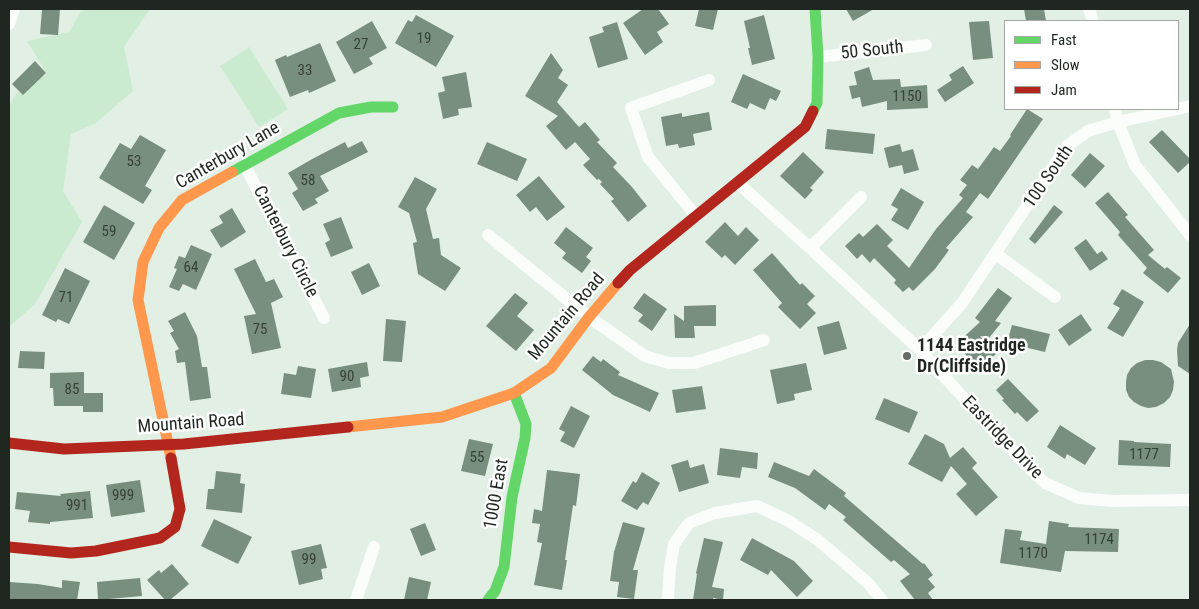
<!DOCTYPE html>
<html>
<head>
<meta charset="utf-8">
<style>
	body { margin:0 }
	#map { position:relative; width:1199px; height:609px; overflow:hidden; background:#e2efe4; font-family:"Roboto Condensed",sans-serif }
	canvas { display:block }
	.frame { position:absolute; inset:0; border:10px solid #1f2720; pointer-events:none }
	.legend { position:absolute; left:1004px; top:20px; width:175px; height:90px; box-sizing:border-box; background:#fff; border:1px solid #a5a9a6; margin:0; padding:6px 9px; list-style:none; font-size:15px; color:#1f2720 }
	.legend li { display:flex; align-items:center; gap:10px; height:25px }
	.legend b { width:25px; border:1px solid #a5a9a6 }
</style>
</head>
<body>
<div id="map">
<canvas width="1199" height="609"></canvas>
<div class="frame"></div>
<ul class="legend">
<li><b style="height:6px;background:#63d668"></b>Fast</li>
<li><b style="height:6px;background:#ff974d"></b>Slow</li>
<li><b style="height:6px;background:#b3261e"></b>Jam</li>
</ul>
</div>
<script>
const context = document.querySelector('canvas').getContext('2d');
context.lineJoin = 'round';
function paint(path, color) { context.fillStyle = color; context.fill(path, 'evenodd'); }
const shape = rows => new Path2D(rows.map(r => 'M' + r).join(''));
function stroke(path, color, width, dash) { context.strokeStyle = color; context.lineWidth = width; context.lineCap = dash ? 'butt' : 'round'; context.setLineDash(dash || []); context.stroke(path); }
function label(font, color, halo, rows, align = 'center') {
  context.font = font + ' "Roboto Condensed",sans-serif'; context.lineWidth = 5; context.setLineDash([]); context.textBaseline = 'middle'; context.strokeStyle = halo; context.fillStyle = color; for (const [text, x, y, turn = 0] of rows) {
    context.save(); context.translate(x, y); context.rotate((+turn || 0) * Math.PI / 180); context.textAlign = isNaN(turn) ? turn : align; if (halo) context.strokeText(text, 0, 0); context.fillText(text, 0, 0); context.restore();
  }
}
const green = shape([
	[82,9,150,9,124,47,133,91,96,123,71,134,63,191,82,222,35,304,9,327,9,105,17,93,47,74,27,41,69,32],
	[249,47,288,109,259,127,220,66]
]);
const building = shape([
	[42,9,60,9,58,35,40,34],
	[643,9,658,9,669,24,657,32,663,42,645,55,623,23],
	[699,9,718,9,713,30,695,26],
	[846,9,874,9,853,21],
	[1024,9,1044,9,1046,21,1026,21],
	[416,15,454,36,436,67,395,43,408,20,412,22],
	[764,15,775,59,752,65,748,48,750,48,744,21],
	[372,21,387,48,369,58,373,64,354,74,336,42],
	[989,21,993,58,973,60,969,22],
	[617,22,628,59,598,68,589,37,604,32,602,27],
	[320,43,336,81,309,93,308,90,290,97,275,60,286,55,287,57],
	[551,53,563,70,558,78,568,85,557,102,579,127,585,122,600,140,597,142,617,163,613,167,632,187,647,206,628,222,611,201,614,199,600,184,602,182,599,179,597,180,583,165,590,159,575,142,566,150,546,126,558,116,525,96],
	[35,61,46,73,23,95,12,84],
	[963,66,974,83,945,102,937,90,952,80,949,75],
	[869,67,873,80,900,79,901,87,927,85,928,108,887,110,887,101,862,107,860,97,852,99,849,86,857,85,854,72],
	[466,72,472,107,458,109,459,115,443,119,438,93,445,91,442,77],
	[743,74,781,91,776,101,770,98,765,110,750,103,747,109,731,102],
	[1027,109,1043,119,988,199,980,193,966,212,973,217,946,248,949,250,935,269,913,291,909,287,903,292,894,283,896,280,874,258,870,263,862,254,857,259,845,246,859,233,863,237,877,224,893,240,887,246,909,268,936,229,963,198,959,195,967,185,960,180,972,165,978,169,994,147,1000,151,1011,136,1010,135],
	[709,112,712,130,693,134,695,145,679,148,678,144,666,146,661,117,682,113,682,117],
	[827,129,875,134,873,154,825,149],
	[1162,130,1190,159,1190,162,1178,173,1149,142],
	[140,135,166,150,145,186,152,190,143,204,99,178,120,143,131,149],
	[362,141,368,152,320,176,329,191,315,199,318,203,303,211,292,193,298,189,288,173,314,158,345,142,348,148],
	[487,142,527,159,517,181,477,164],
	[900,144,902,152,913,149,919,170,904,174,902,165,889,168,884,148],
	[803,152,824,172,810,188,813,190,805,199,780,176],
	[1090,153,1105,166,1085,188,1071,175],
	[539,176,565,207,547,221,536,207,530,212,516,195],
	[415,177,437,189,426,209,433,239,439,238,441,255,461,268,445,291,418,274,413,243,417,242,409,213,398,207],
	[901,188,924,202,908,230,891,220,898,209,891,205],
	[1108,192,1128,215,1125,217,1154,250,1148,255,1165,269,1167,267,1181,278,1168,293,1143,273,1147,268,1118,235,1120,232,1095,203],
	[104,205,135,223,114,260,83,242],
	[1054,205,1063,212,1035,244,1029,239],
	[232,208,246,232,221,248,210,230,223,223,219,216],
	[341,217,353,248,331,257,325,243,330,240,323,224],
	[725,222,738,236,746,227,759,240,735,265,725,255,722,258,705,242],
	[566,227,593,248,586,257,591,261,582,273,562,258,566,253,554,243],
	[1086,239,1097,254,1102,251,1108,259,1090,271,1074,248],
	[191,245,212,254,196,290,183,284,179,291,169,287,177,269,174,268,179,256,185,258],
	[772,253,800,285,802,283,815,296,807,304,816,313,800,329,778,307,782,303,753,270],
	[255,259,266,282,274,279,283,297,271,303,281,348,252,354,244,316,256,314,234,269],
	[369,263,380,286,362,295,351,272],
	[65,268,90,281,69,324,58,319,56,322,42,315],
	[998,288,1012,298,995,321,1001,323,989,338,980,336,996,354,979,369,956,344,980,322,975,318],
	[1122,289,1144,302,1123,337,1107,328,1120,308,1113,304],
	[515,293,528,303,517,316,534,330,516,351,486,326],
	[644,293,667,309,652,331,638,321,643,315,633,308],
	[716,305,716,326,694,326,695,338,675,338,674,314,684,321,684,306],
	[185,312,197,336,202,367,207,367,211,398,190,401,185,362,177,363,175,351,179,349,170,333,174,331,168,321],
	[1081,314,1092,330,1069,346,1058,330],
	[386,319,406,321,402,362,383,361],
	[839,321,847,349,824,355,817,327],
	[1190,324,1190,374,1178,366,1177,350,1178,343],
	[1012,325,1050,334,1045,352,1007,343],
	[20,351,45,352,44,369,18,368],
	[593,356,601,362,603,359,620,372,618,375,659,393,650,412,613,395,582,370],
	[1145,360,1153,360,1161,362,1171,369,1174,382,1173,390,1170,397,1164,403,1156,407,1148,408,1141,406,1134,402,1129,397,1126,390,1126,382,1127,375,1131,368,1137,363],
	[367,362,369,376,360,378,361,387,332,392,328,369],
	[806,363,812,390,794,394,795,400,777,404,770,370],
	[298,366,316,369,311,398,281,394,284,373,296,375],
	[84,372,84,393,103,393,103,412,83,412,83,406,54,406,53,388,50,388,50,373],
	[1008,379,1039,411,1027,422,1017,412,1015,414,1002,400,1004,399,996,390],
	[702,386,706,409,676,413,672,390],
	[884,398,918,412,909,433,875,419],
	[571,406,590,416,574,448,560,441,565,432,559,429],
	[1060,425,1096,448,1085,465,1067,454,1065,459,1047,447],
	[925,434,944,444,950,458,963,447,977,463,972,468,998,497,976,516,956,494,967,484,951,466,942,482,908,464],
	[469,439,493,444,485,476,461,471],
	[1119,440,1134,441,1134,442,1171,444,1170,467,1118,465],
	[720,448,758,453,757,469,742,467,740,478,717,475],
	[688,460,690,468,704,464,709,483,679,492,671,465],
	[774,462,809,476,814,469,846,493,844,496,923,564,924,563,933,575,928,579,935,587,928,593,933,600,915,600,900,581,910,574,894,560,891,562,843,520,846,517,829,504,825,510,795,488,768,477],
	[547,470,580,474,576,506,573,505,565,560,567,560,562,590,534,585,542,543,537,542,540,524,532,523,534,509,542,511],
	[216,471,241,474,240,483,245,484,242,513,206,509,208,489,214,489],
	[642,472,660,483,648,505,643,502,637,510,621,501,633,481,636,483],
	[140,480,145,512,111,517,106,485],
	[90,491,93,518,50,522,50,524,28,522,30,511,15,509,17,492,61,496,60,494],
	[214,519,252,537,238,564,201,546],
	[1049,521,1069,524,1068,527,1119,529,1118,552,1065,551,1061,572,1000,563,1005,529,1022,531,1020,540,1046,544],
	[623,522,645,528,633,570,638,570,634,599,617,597,619,582,610,581,614,552],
	[425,523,436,550,421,556,410,529],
	[704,538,723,542,712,587,724,589,723,600,713,598,713,600,693,600,697,574,696,573],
	[752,538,794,561,813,581,797,597,771,570,768,575,740,560],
	[321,544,327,568,321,569,323,579,299,585,291,551],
	[172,564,189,584,170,600,165,600,147,580,159,570,161,573],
	[409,577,431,582,427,600,404,600],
	[140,578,142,596,98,600,97,582],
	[62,580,80,582,77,600,9,600,9,582,38,584,62,588]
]);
const street = shape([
	[1089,9,1093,21],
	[9,24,14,9],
	[818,57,926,45],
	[1115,109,1118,122,1135,165,1190,235],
	[1178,109,1190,106],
	[245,166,324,318],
	[738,183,810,248,920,350,1015,454,1045,483,1079,498,1112,501,1190,500],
	[696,216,648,157,631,108,709,80],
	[488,235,589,317,645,356,669,363,694,363,764,340],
	[810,248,861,197],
	[996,254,1055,297],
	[920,350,962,303,1067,146,1088,131,1118,122,1177,109],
	[356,600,374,547],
	[668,600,670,567,674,544,689,523,715,513,757,506,787,520,818,540,868,583,882,600]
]);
const fast = shape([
	[813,111,817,103,818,57,815,9],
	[232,172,339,113,371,107,393,107],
	[488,600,495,591,504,567,512,497,525,438,526,424,514,393]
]);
const slow = shape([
	[348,427,442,417,514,393,551,368,589,317,618,283],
	[171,458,138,300,143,262,159,228,182,200,232,172]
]);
const jam = shape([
	[618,283,630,270,805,127,813,111],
	[9,443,64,449,184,444,348,427],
	[9,547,71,553,96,551,160,538,175,527,180,509,171,458]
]);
const markers = [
	[907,356,5,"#636d65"]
];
const numberNames = [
	["19",424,39],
	["27",361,45],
	["33",305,71],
	["1150",907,97],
	["53",134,162],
	["58",308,181],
	["59",109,232],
	["64",191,268],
	["71",66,298],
	["75",260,330],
	["90",347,377],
	["85",72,390],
	["1177",1144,455],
	["55",477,458],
	["999",123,496],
	["991",77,506],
	["1174",1099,540],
	["1170",1033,554],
	["99",309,560]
];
const streetNames = [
	["50 South",872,51,-6],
	["Canterbury Lane",228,156,-30],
	["100 South",1049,177,-55],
	["Canterbury Circle",285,242,63],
	["Mountain Road",567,317,-50],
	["Mountain Road",191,424,-4],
	["Eastridge Drive",1002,438,46],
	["1000 East",497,494,-80]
];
const poiNames = [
	["1144 Eastridge",917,346],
	["Dr(Cliffside)",917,367]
];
paint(green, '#cbebd1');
paint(building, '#788e7f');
stroke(street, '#fbfdfb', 12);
stroke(fast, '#63d668', 11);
stroke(slow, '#ff974d', 11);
stroke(jam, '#b3261e', 11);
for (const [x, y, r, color] of markers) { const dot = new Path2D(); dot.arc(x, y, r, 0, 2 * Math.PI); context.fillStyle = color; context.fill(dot); stroke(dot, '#fff', 2); }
label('15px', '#354138', null, numberNames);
label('18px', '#1f2720', '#fff', streetNames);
label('bold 18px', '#1f2720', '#fff', poiNames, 'left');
</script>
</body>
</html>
